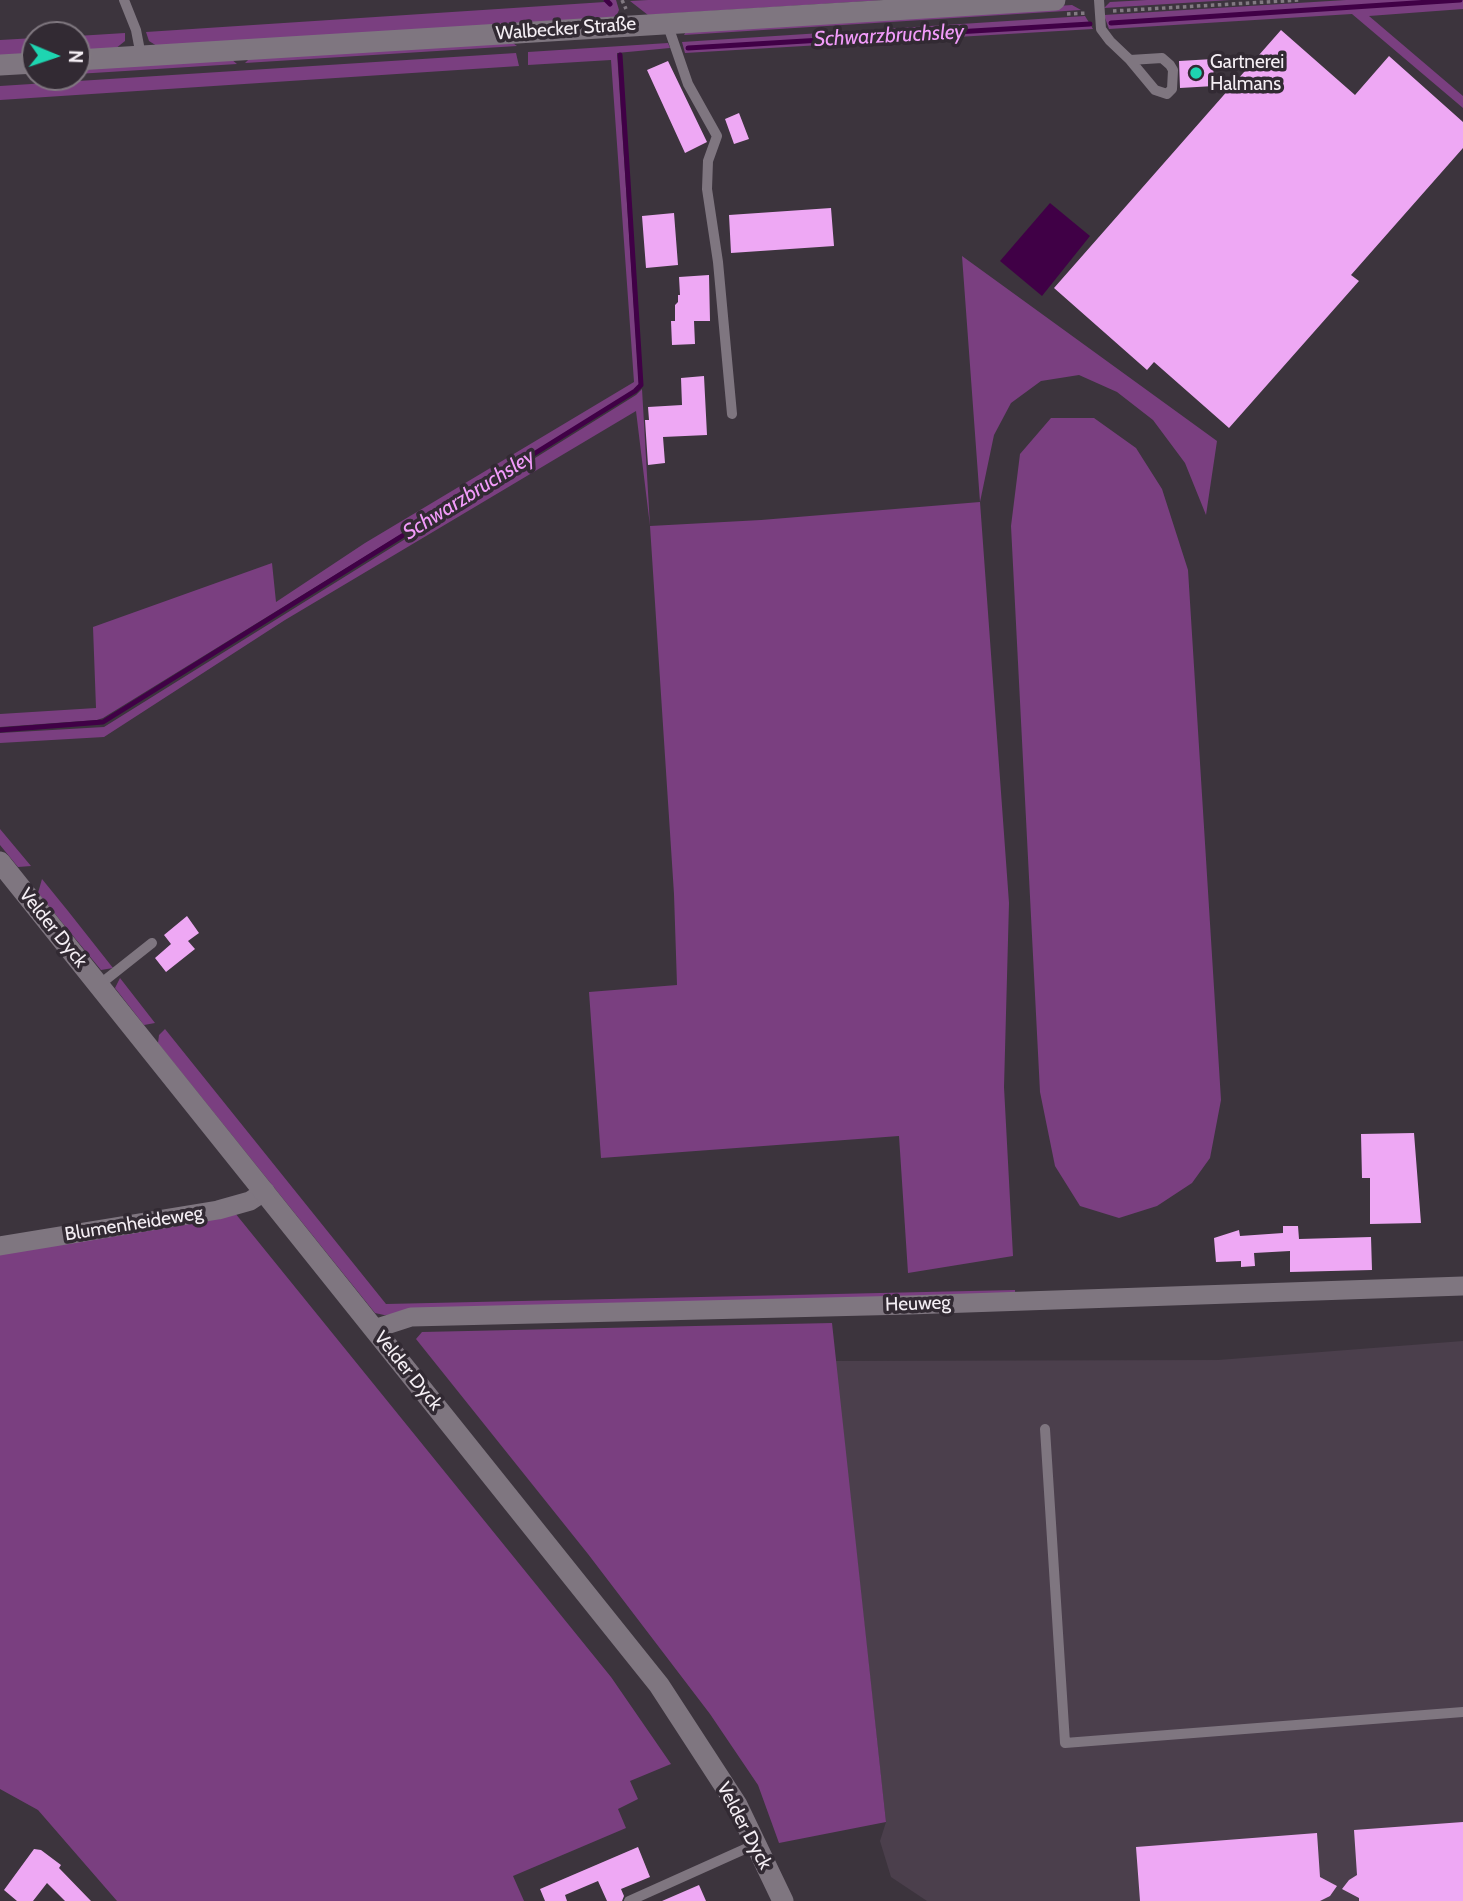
<!DOCTYPE html>
<html>
<head>
<meta charset="utf-8">
<style>
	body { margin:0 }
	#map { position:relative; width:1463px; height:1901px; overflow:hidden; background:#3c343d; font-family:Cabin,sans-serif }
	canvas { display:block }
	.north { position:absolute; left:21px; top:21px; width:70px; height:70px; box-sizing:border-box; background:#322a33; border:2px solid #807880; border-radius:50%; rotate:92deg; font-size:19px; font-weight:700; line-height:28px; text-align:center; color:#f4eef4 }
	.north::after { content:''; display:block; margin:auto; width:24px; height:32px; background:#1ed5b1; clip-path:polygon(50% 0,100% 100%,50% 72%,0 100%) }
</style>
</head>
<body>
<div id="map">
<canvas width="1463" height="1901"></canvas>
<div class="north">N</div>
</div>
<script>
const context = document.querySelector('canvas').getContext('2d');
context.lineJoin = 'round';
function paint(path, color) { context.fillStyle = color; context.fill(path, 'evenodd'); }
const shape = rows => new Path2D(rows.map(r => 'M' + r).join(''));
function stroke(path, color, width, dash) { context.strokeStyle = color; context.lineWidth = width; context.lineCap = dash ? 'butt' : 'round'; context.setLineDash(dash || []); context.stroke(path); }
function label(font, color, halo, rows, align = 'center') {
  context.font = font + ' Cabin,sans-serif'; context.lineWidth = 7; context.setLineDash([]); context.textBaseline = 'middle'; context.strokeStyle = halo; context.fillStyle = color; for (const [text, x, y, turn = 0] of rows) {
    context.save(); context.translate(x, y); context.rotate((+turn || 0) * Math.PI / 180); context.textAlign = isNaN(turn) ? turn : align; if (halo) context.strokeText(text, 0, 0); context.fillText(text, 0, 0); context.restore();
  }
}
const built = shape([
	[1463,1341,1463,1901,927,1901,891,1877,880,1841,886,1822,835,1361,1218,1360]
]);
const green = shape([
	[603,0,616,0,619,10,616,17,157,46,149,41,146,32,605,2],
	[648,0,885,0,648,15,630,1],
	[1147,0,1231,0,1104,8,1110,2],
	[1346,0,1463,0,1463,9,1369,16,1463,96,1463,108,1352,14,1109,29,1104,15],
	[1072,5,1081,10,684,35,687,30],
	[1085,16,1093,29,685,53,682,42],
	[125,33,125,41,115,49,77,52,77,36],
	[35,38,35,54,0,56,0,40],
	[510,41,517,46,245,63,250,58],
	[668,43,670,48,617,53,639,384,635,390,103,718,97,720,0,727,0,714,96,708,93,627,272,563,276,602,365,543,634,382,611,60,528,65,528,52],
	[516,53,519,66,0,100,0,86],
	[231,59,237,64,77,74,77,69],
	[962,256,1217,441,1206,515,1185,463,1153,420,1117,392,1079,375,1041,381,1011,403,994,435,980,502,1009,903,1004,1087,1013,1256,908,1273,899,1136,601,1158,589,992,677,985,674,894,650,526,636,411,285,620,104,737,0,743,0,733,104,727,636,395,642,389,650,526,761,520,980,502],
	[1051,418,1094,418,1136,448,1162,489,1188,570,1221,1100,1210,1158,1192,1183,1157,1206,1119,1218,1080,1206,1055,1166,1040,1092,1011,526,1020,454],
	[0,829,31,866,18,867,0,845],
	[42,879,68,911,113,968,101,970,38,893],
	[120,978,155,1023,144,1025,115,988],
	[165,1029,386,1304,1015,1290,1015,1293,384,1315,375,1313,158,1043,159,1035],
	[235,1213,611,1677,671,1764,630,1781,638,1799,618,1809,626,1828,513,1876,524,1901,117,1901,38,1810,0,1789,0,1252],
	[832,1323,886,1822,779,1843,758,1785,710,1714,588,1554,416,1339,422,1332]
]);
const water = shape([
	[1050,203,1090,236,1042,296,1000,261]
]);
const stream = shape([
	[606,0,610,4],
	[1111,23,1460,0],
	[688,48,1090,24],
	[0,730,103,722,635,391,641,385,620,55]
]);
const building = shape([
	[1281,30,1355,95,1389,56,1463,122,1463,148,1351,275,1359,281,1229,428,1154,362,1147,370,1054,288],
	[1213,59,1214,86,1180,88,1179,61],
	[668,61,707,142,685,153,647,70],
	[739,113,749,139,734,144,725,119],
	[831,208,834,246,731,253,729,215],
	[674,213,678,265,646,268,642,216],
	[709,275,710,321,694,321,695,344,672,345,671,321,675,321,675,305,678,302,678,295,680,295,679,277],
	[704,376,707,435,663,437,665,463,648,465,645,420,649,420,648,407,682,405,681,378],
	[187,916,199,933,188,941,195,949,166,972,155,958,171,944,164,935],
	[1414,1133,1421,1223,1370,1224,1370,1178,1362,1178,1361,1134],
	[1283,1226,1298,1226,1299,1239,1371,1237,1372,1270,1290,1272,1290,1251,1254,1253,1255,1266,1241,1267,1241,1261,1216,1262,1214,1238,1239,1230,1240,1236,1283,1233],
	[1463,1822,1463,1901,1359,1901,1359,1898,1342,1889,1349,1880,1357,1875,1354,1830],
	[1317,1833,1320,1877,1337,1886,1330,1896,1320,1901,1140,1901,1136,1847],
	[638,1847,650,1877,621,1889,624,1896,622,1901,607,1901,598,1881,565,1895,567,1901,545,1901,540,1889],
	[34,1849,41,1850,61,1865,59,1868,91,1901,65,1901,47,1883,33,1901,17,1901,4,1890],
	[699,1885,706,1901,662,1901]
]);
const path = shape([
	[622,0,626,9],
	[1113,11,1300,0],
	[1067,14,1088,13],
	[44,80,71,79]
]);
const lane = shape([
	[124,0,136,30,141,56],
	[1099,0,1101,29,1110,41,1130,60,1155,90,1167,94,1172,89,1173,70,1170,65,1162,58,1130,60],
	[667,23,688,84,717,136,708,161,707,189,718,262,732,414],
	[99,985,152,943],
	[1045,1429,1065,1743,1463,1712],
	[629,1901,756,1844]
]);
const street = shape([
	[0,1246,218,1210,250,1201,265,1191],
	[374,1329,411,1317,909,1305,1463,1286]
]);
const secondary = shape([
	[77,60,1055,0],
	[0,65,35,63],
	[0,862,659,1685,737,1805,783,1901]
]);
const markers = [
	[1196,73,7,"#1ed5b1"]
];
const streetNames = [
	["Walbecker Straße",566,29,-4],
	["Velder Dyck",53,928,51],
	["Blumenheideweg",134,1224,-9],
	["Heuweg",918,1304,-2],
	["Velder Dyck",408,1371,51],
	["Velder Dyck",744,1826,62]
];
const poiNames = [
	["Gartnerei",1210,62],
	["Halmans",1210,84]
];
const waterNames = [
	["Schwarzbruchsley",889,36,-3],
	["Schwarzbruchsley",469,495,-32]
];
paint(built, '#4b3f4c');
paint(green, '#7a3f80');
paint(water, '#400046');
stroke(stream, '#400046', 5);
paint(building, '#eea8f4');
stroke(path, '#827a82', 3.5, [3.5, 3.5]);
stroke(lane, '#7f7680', 10);
stroke(street, '#7f7680', 19);
stroke(secondary, '#7f7680', 21);
for (const [x, y, r, color] of markers) { const dot = new Path2D(); dot.arc(x, y, r, 0, 2 * Math.PI); context.fillStyle = color; context.fill(dot); stroke(dot, '#322a33', 2.5); }
label('19px', '#f4eef4', '#322a33', streetNames);
label('19px', '#f4eef4', '#322a33', poiNames, 'left');
label('italic 21px', '#f29bfa', '#322a33', waterNames);
</script>
</body>
</html>
